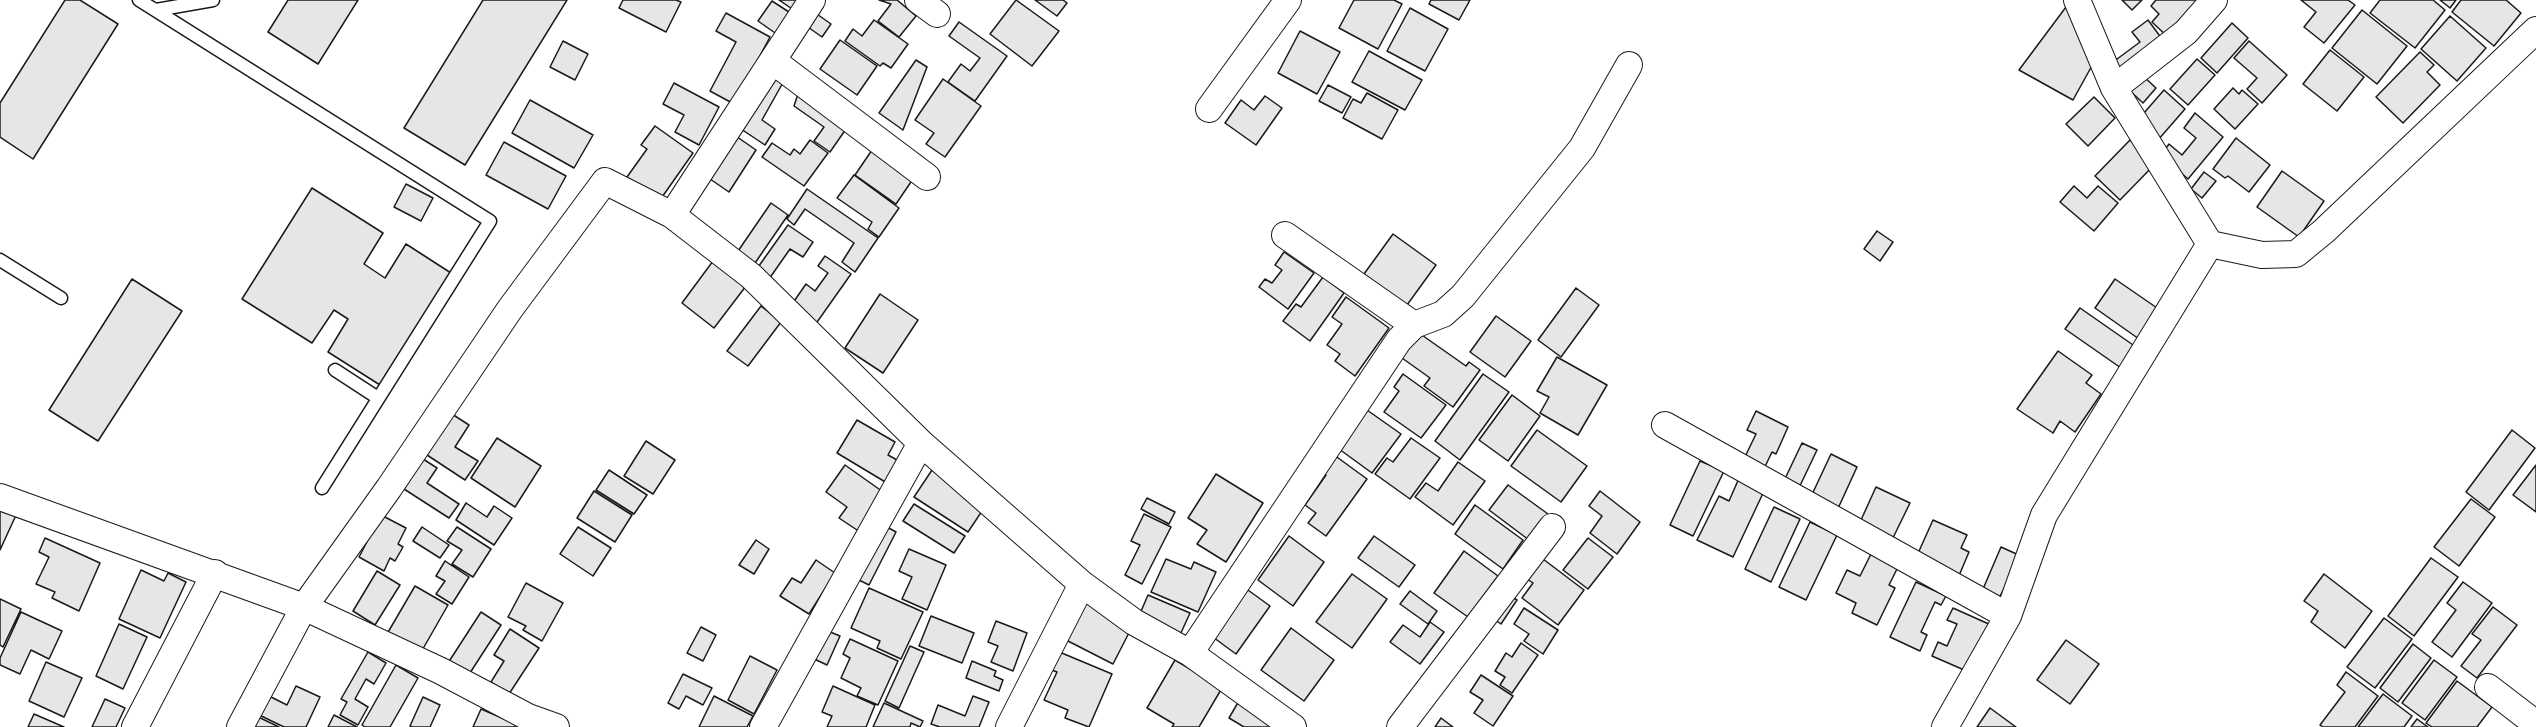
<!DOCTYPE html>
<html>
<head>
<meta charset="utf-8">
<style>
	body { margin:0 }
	canvas { display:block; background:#fff }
</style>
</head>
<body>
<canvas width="2536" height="727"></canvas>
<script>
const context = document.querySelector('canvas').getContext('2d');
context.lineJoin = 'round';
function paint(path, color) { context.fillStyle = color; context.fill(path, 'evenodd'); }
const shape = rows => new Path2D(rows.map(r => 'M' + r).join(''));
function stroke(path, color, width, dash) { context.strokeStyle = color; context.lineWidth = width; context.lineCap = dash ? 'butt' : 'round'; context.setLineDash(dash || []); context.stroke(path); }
const building = shape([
	[65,0,80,0,118,24,33,159,0,137,0,103,65,0],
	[288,0,358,0,318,64,268,32,288,0],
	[483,0,567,0,465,165,404,128,483,0],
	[623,0,676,0,681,2,666,32,619,8,623,0],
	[779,0,806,0,798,13,779,0],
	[879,0,897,0,916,16,899,37,878,21,891,4,879,0],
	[1016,0,1059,31,1032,66,990,34,1016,0],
	[1035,0,1063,0,1067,3,1057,16,1035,0],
	[1354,0,1394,0,1402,4,1378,49,1339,28,1354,0],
	[1431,0,1470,0,1459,20,1429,4,1431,0],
	[2122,0,2142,0,2132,10,2122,0],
	[2156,0,2197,0,2170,39,2152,22,2159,14,2151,6,2156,0],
	[2301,0,2348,0,2355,5,2324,43,2304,27,2316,12,2301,0],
	[2380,0,2433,0,2445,10,2415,48,2370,13,2380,0],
	[2440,0,2456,0,2450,8,2440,0],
	[2461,0,2506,0,2521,13,2494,46,2452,12,2461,0],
	[772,1,792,14,778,35,758,21,772,1],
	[2066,7,2094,62,2073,100,2019,70,2066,7],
	[1410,8,1448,29,1425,71,1387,51,1410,8],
	[2362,10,2407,46,2377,84,2332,48,2362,10],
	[814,12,831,24,822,37,805,25,814,12],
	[726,13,770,37,734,104,710,91,736,42,716,31,726,13],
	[2450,16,2486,48,2457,81,2421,49,2450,16],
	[874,20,908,44,891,68,883,63,880,66,845,41,853,29,862,36,874,20],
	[2148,20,2165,43,2119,78,2109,65,2140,42,2132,32,2148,20],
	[959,22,1007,56,975,101,948,82,961,64,970,71,980,58,949,36,959,22],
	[2232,23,2248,38,2217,73,2201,58,2232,23],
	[1300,31,1340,52,1317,94,1278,73,1300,31],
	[840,40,877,66,857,95,820,69,840,40],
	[563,41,588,54,575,80,550,67,563,41],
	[2249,41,2287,75,2262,103,2247,89,2257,78,2234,58,2249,41],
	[2330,50,2364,77,2337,111,2303,84,2330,50],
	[1369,51,1422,80,1405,110,1352,82,1369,51],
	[2420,52,2434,65,2427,72,2440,85,2403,123,2376,97,2420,52],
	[2197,59,2215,75,2188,105,2170,89,2197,59],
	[916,60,927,67,903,130,879,113,916,60],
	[771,70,785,79,762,120,775,129,765,145,735,125,771,70],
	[2142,75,2156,88,2143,103,2129,90,2142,75],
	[943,79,981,106,945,157,926,144,934,133,915,120,943,79],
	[674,83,719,107,699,145,675,132,684,115,663,104,674,83],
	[1328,85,1351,97,1342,113,1319,101,1328,85],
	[2233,88,2239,94,2242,90,2258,104,2235,129,2214,109,2233,88],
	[2164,90,2185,109,2158,140,2137,121,2164,90],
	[1367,93,1398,110,1382,139,1343,118,1353,99,1361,103,1367,93],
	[798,94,846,129,830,152,814,141,824,127,794,106,798,94],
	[1265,96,1282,108,1256,145,1225,123,1241,100,1254,110,1265,96],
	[2094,97,2115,118,2088,146,2066,124,2094,97],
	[530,100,593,135,574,168,512,133,530,100],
	[2195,113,2223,137,2188,179,2161,155,2169,144,2182,155,2196,138,2184,128,2195,113],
	[655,126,693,153,660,200,627,177,647,149,641,145,655,126],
	[730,132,756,150,729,192,710,179,730,132],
	[2236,138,2270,165,2249,192,2228,176,2225,178,2213,169,2236,138],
	[810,140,828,153,804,186,762,157,772,143,790,155,794,149,800,154,810,140],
	[2130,140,2155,164,2120,200,2095,176,2130,140],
	[504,142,566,176,548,209,486,175,504,142],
	[872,150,913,179,896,204,855,175,872,150],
	[2282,171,2324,201,2299,237,2257,207,2282,171],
	[2204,172,2216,181,2202,198,2191,189,2204,172],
	[854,175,899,208,879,237,868,229,872,222,837,198,854,175],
	[406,184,433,198,421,221,394,207,406,184],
	[2074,186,2087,198,2098,186,2118,203,2094,231,2060,202,2074,186],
	[312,188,383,233,364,264,385,278,406,244,451,273,380,385,328,352,348,319,334,310,312,343,242,299,312,188],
	[807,189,878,238,855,272,842,262,854,243,805,209,794,225,787,219,807,189],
	[771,203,788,215,753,266,736,254,771,203],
	[788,225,813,242,803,257,790,249,769,279,756,270,788,225],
	[1877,231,1893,242,1880,261,1864,249,1877,231],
	[1393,234,1436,265,1407,305,1364,274,1393,234],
	[1284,252,1314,273,1288,309,1259,287,1265,279,1272,283,1282,270,1275,265,1284,252],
	[825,256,851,274,815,325,790,307,806,284,815,291,828,273,818,266,825,256],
	[713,261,746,286,714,328,682,303,713,261],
	[1323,277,1344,293,1310,341,1283,321,1296,304,1301,307,1323,277],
	[132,279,182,311,98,441,49,410,132,279],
	[2115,279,2160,310,2139,339,2095,308,2115,279],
	[1576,288,1599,305,1561,357,1538,340,1576,288],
	[880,294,918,320,883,373,845,348,880,294],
	[1346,297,1389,328,1355,376,1335,361,1340,354,1327,345,1342,324,1332,317,1346,297],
	[761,306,781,322,748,366,727,351,761,306],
	[2080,308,2136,347,2121,368,2065,329,2080,308],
	[1496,316,1531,341,1505,377,1470,352,1496,316],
	[1419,333,1466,366,1469,362,1480,370,1453,407,1424,386,1430,378,1402,358,1419,333],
	[2058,351,2092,375,2086,383,2101,394,2075,432,2060,421,2053,433,2017,409,2058,351],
	[1557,357,1607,385,1578,435,1540,413,1549,397,1537,391,1557,357],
	[1403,374,1446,405,1421,438,1384,412,1399,391,1394,387,1403,374],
	[1483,374,1509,392,1460,460,1435,441,1483,374],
	[1512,395,1540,416,1508,461,1479,440,1512,395],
	[1367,410,1401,434,1372,473,1339,449,1367,410],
	[1756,411,1788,427,1776,454,1772,452,1761,475,1741,465,1756,434,1747,430,1756,411],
	[452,414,469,425,455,447,478,461,465,480,427,455,452,414],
	[857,420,895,442,888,455,899,461,887,483,837,453,857,420],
	[1537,430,1587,466,1561,502,1511,466,1537,430],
	[2512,430,2535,448,2489,510,2466,492,2512,430],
	[497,438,541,466,515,507,471,478,497,438],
	[1411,438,1440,458,1410,499,1375,474,1387,458,1393,462,1411,438],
	[646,441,675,460,653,494,624,476,646,441],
	[1802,443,1817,450,1797,492,1782,485,1802,443],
	[1330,452,1367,479,1326,536,1308,523,1316,513,1305,505,1326,475,1318,469,1330,452],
	[1831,454,1857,467,1835,515,1808,503,1831,454],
	[423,459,437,468,427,483,459,504,449,518,404,489,423,459],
	[1700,461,1724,471,1693,536,1670,525,1700,461],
	[1458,462,1485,481,1453,525,1415,497,1426,483,1438,491,1458,462],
	[845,465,886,494,860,532,839,518,847,507,826,492,845,465],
	[2536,465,2536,512,2513,495,2536,465],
	[609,470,647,495,634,514,596,490,609,470],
	[932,470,986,505,968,532,914,497,932,470],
	[1216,474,1263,503,1226,562,1197,544,1207,530,1188,518,1216,474],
	[1740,476,1765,489,1733,557,1697,540,1719,496,1729,501,1740,476],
	[1508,485,1548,514,1529,540,1489,510,1508,485],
	[1876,487,1910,503,1889,546,1856,531,1876,487],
	[594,491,632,515,615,542,577,518,594,491],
	[1600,491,1640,522,1617,554,1590,533,1602,516,1589,506,1600,491],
	[1147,498,1175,512,1169,524,1141,509,1147,498],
	[2471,499,2495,517,2459,566,2434,547,2471,499],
	[466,503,487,517,494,506,512,518,494,545,456,520,466,503],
	[914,504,965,536,954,553,903,521,914,504],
	[1475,505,1523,540,1503,569,1455,534,1475,505],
	[0,506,17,513,0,550,0,506],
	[1774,507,1800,519,1771,582,1745,569,1774,507],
	[1144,514,1171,527,1142,584,1125,575,1140,545,1131,541,1144,514],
	[381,515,406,528,398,544,403,547,395,561,390,558,384,571,359,557,381,515],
	[1933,520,1967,535,1961,548,1969,552,1958,578,1915,560,1933,520],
	[878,522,896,532,869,585,851,576,878,522],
	[1810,522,1837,535,1806,600,1779,587,1810,522],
	[422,527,449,545,440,558,413,541,422,527],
	[457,527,491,549,473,577,452,564,462,550,447,541,457,527],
	[578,527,611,548,593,576,560,554,578,527],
	[1289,536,1324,562,1293,606,1258,580,1289,536],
	[1374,536,1415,565,1399,587,1358,558,1374,536],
	[45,538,100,563,79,611,52,598,55,592,36,584,49,557,39,552,45,538],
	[1588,538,1613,557,1588,589,1563,570,1588,538],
	[756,540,769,549,754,574,739,565,756,540],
	[2001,547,2021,556,1996,604,1980,596,2001,547],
	[909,549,946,565,927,610,902,599,912,577,899,571,909,549],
	[1464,551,1498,576,1468,617,1434,593,1464,551],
	[1872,552,1899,565,1889,585,1895,588,1877,625,1852,613,1856,603,1836,593,1847,570,1860,576,1872,552],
	[2431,558,2458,577,2414,636,2388,616,2431,558],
	[1166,559,1191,569,1194,562,1216,572,1198,612,1151,592,1166,559],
	[1543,559,1584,590,1558,625,1522,598,1533,583,1527,579,1543,559],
	[816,560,835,573,809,614,780,596,792,578,801,583,816,560],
	[445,561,469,577,452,604,436,594,445,581,436,576,445,561],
	[141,570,164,581,168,573,186,582,160,638,119,619,141,570],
	[377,571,400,585,375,625,353,611,377,571],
	[1352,574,1387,599,1352,648,1316,622,1352,574],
	[2324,574,2372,611,2345,648,2311,622,2318,611,2304,601,2324,574],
	[1916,582,1946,596,1941,605,1935,602,1921,632,1927,635,1920,651,1890,637,1916,582],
	[2463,582,2492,603,2452,657,2432,642,2456,610,2447,603,2463,582],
	[526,583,563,603,542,641,523,630,526,626,508,617,526,583],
	[1241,585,1270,606,1236,654,1206,632,1241,585],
	[415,586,448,605,420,654,387,634,415,586],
	[869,588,923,612,901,659,877,648,880,641,851,628,869,588],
	[1410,591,1437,611,1428,624,1400,604,1410,591],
	[1504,592,1517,600,1501,624,1489,616,1504,592],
	[1148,595,1190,613,1180,635,1139,616,1148,595],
	[0,599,21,609,3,647,0,645,0,599],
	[1086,601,1133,625,1113,664,1066,640,1086,601],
	[2493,607,2517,625,2477,678,2461,666,2481,640,2472,634,2493,607],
	[1524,608,1558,630,1543,654,1524,641,1529,634,1514,624,1524,608],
	[1953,608,1991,625,1971,673,1932,656,1938,642,1947,646,1957,624,1947,620,1953,608],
	[21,612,62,631,49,659,31,650,20,674,0,665,0,658,21,612],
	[481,612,501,625,468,676,448,663,481,612],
	[931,616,974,633,962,663,919,646,931,616],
	[2384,618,2412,639,2375,688,2347,667,2384,618],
	[996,621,1027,633,1013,671,991,662,998,646,988,642,996,621],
	[1430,622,1444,632,1420,664,1390,642,1403,625,1420,637,1430,622],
	[119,624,147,637,123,689,96,676,119,624],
	[701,627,716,635,703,661,687,653,701,627],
	[1291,628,1334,660,1304,701,1261,670,1291,628],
	[510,629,539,648,509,694,491,682,504,661,494,655,510,629],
	[823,629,840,636,827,665,810,657,823,629],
	[850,639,898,661,878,705,857,696,861,688,841,678,850,658,843,654,850,639],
	[2066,640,2099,664,2070,704,2037,680,2066,640],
	[1521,643,1538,655,1512,693,1500,685,1505,677,1495,671,1506,653,1512,657,1521,643],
	[2413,644,2431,658,2398,702,2380,688,2413,644],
	[910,646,924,652,899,708,885,701,910,646],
	[1057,651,1112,674,1089,727,1065,718,1068,710,1044,700,1057,672,1049,669,1057,651],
	[368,652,386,663,374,684,366,679,355,699,368,707,358,725,340,715,347,702,341,699,368,652],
	[750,656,777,670,754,714,728,700,750,656],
	[1175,660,1222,688,1199,727,1172,727,1174,724,1147,708,1175,660],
	[2434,660,2457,677,2425,720,2402,703,2434,660],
	[972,661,996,671,994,676,1003,680,999,691,966,678,972,661],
	[46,662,82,678,64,717,29,701,46,662],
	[396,665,418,678,390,727,365,727,362,725,396,665],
	[2346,672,2378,696,2355,727,2323,727,2320,725,2345,692,2337,685,2346,672],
	[683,674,712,688,703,705,686,696,679,709,668,703,683,674],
	[1481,675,1513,696,1493,726,1474,713,1483,700,1470,692,1481,675],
	[2457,681,2492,707,2477,727,2432,727,2426,723,2457,681],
	[296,686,320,697,306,727,284,727,253,712,263,693,287,705,296,686],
	[833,686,875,705,866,727,827,727,832,716,822,712,833,686],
	[2383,694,2412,716,2404,727,2358,727,2383,694],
	[714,696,753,716,747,727,699,727,714,696],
	[973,696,989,702,979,727,940,727,931,724,938,705,965,716,973,696],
	[423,697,440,705,430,727,413,727,410,726,423,697],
	[105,699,125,708,116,727,92,727,105,699],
	[1240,699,1273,719,1269,727,1244,727,1229,718,1240,699],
	[884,703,923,721,920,727,911,723,910,727,873,727,884,703],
	[1990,708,2016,727,1977,727,1990,708],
	[481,709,516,724,515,727,473,727,481,709],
	[34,714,64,727,28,727,34,714],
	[252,714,279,727,246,727,252,714],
	[334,715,357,727,328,727,334,715],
	[1441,718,1453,727,1435,727,1441,718],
	[2417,719,2428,727,2411,727,2417,719]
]);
const service = shape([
	[139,0,490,221,322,488],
	[156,10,213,0],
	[0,260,61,298],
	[335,370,378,398]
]);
const minor = shape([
	[918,0,937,14],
	[2077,0,2114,88,2210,244,2262,255,2296,254,2324,231,2536,30],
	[773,61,927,177],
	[2114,88,2186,32,2214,0],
	[1209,109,1288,0],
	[672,215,812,0],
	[1285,235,1414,325],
	[1665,425,2008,616],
	[0,497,304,607,441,671,528,717,556,727],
	[1190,653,1399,340,1414,325,1443,314,1463,296,1582,148,1629,65],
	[2488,687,2536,724],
	[135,727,215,573],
	[240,727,304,607,389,488,510,309,605,181,672,215,751,276,921,443,1082,584,1134,622,1190,653,1293,727],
	[763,727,921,443],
	[1009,727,1082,584],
	[1400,727,1552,527],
	[1945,727,2008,616,2044,515,2210,244]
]);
paint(building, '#e6e6e6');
stroke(building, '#1a1a1a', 1.5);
stroke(service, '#1a1a1a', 15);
stroke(minor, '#1a1a1a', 28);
stroke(service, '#fff', 12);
stroke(minor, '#fff', 26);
</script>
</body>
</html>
